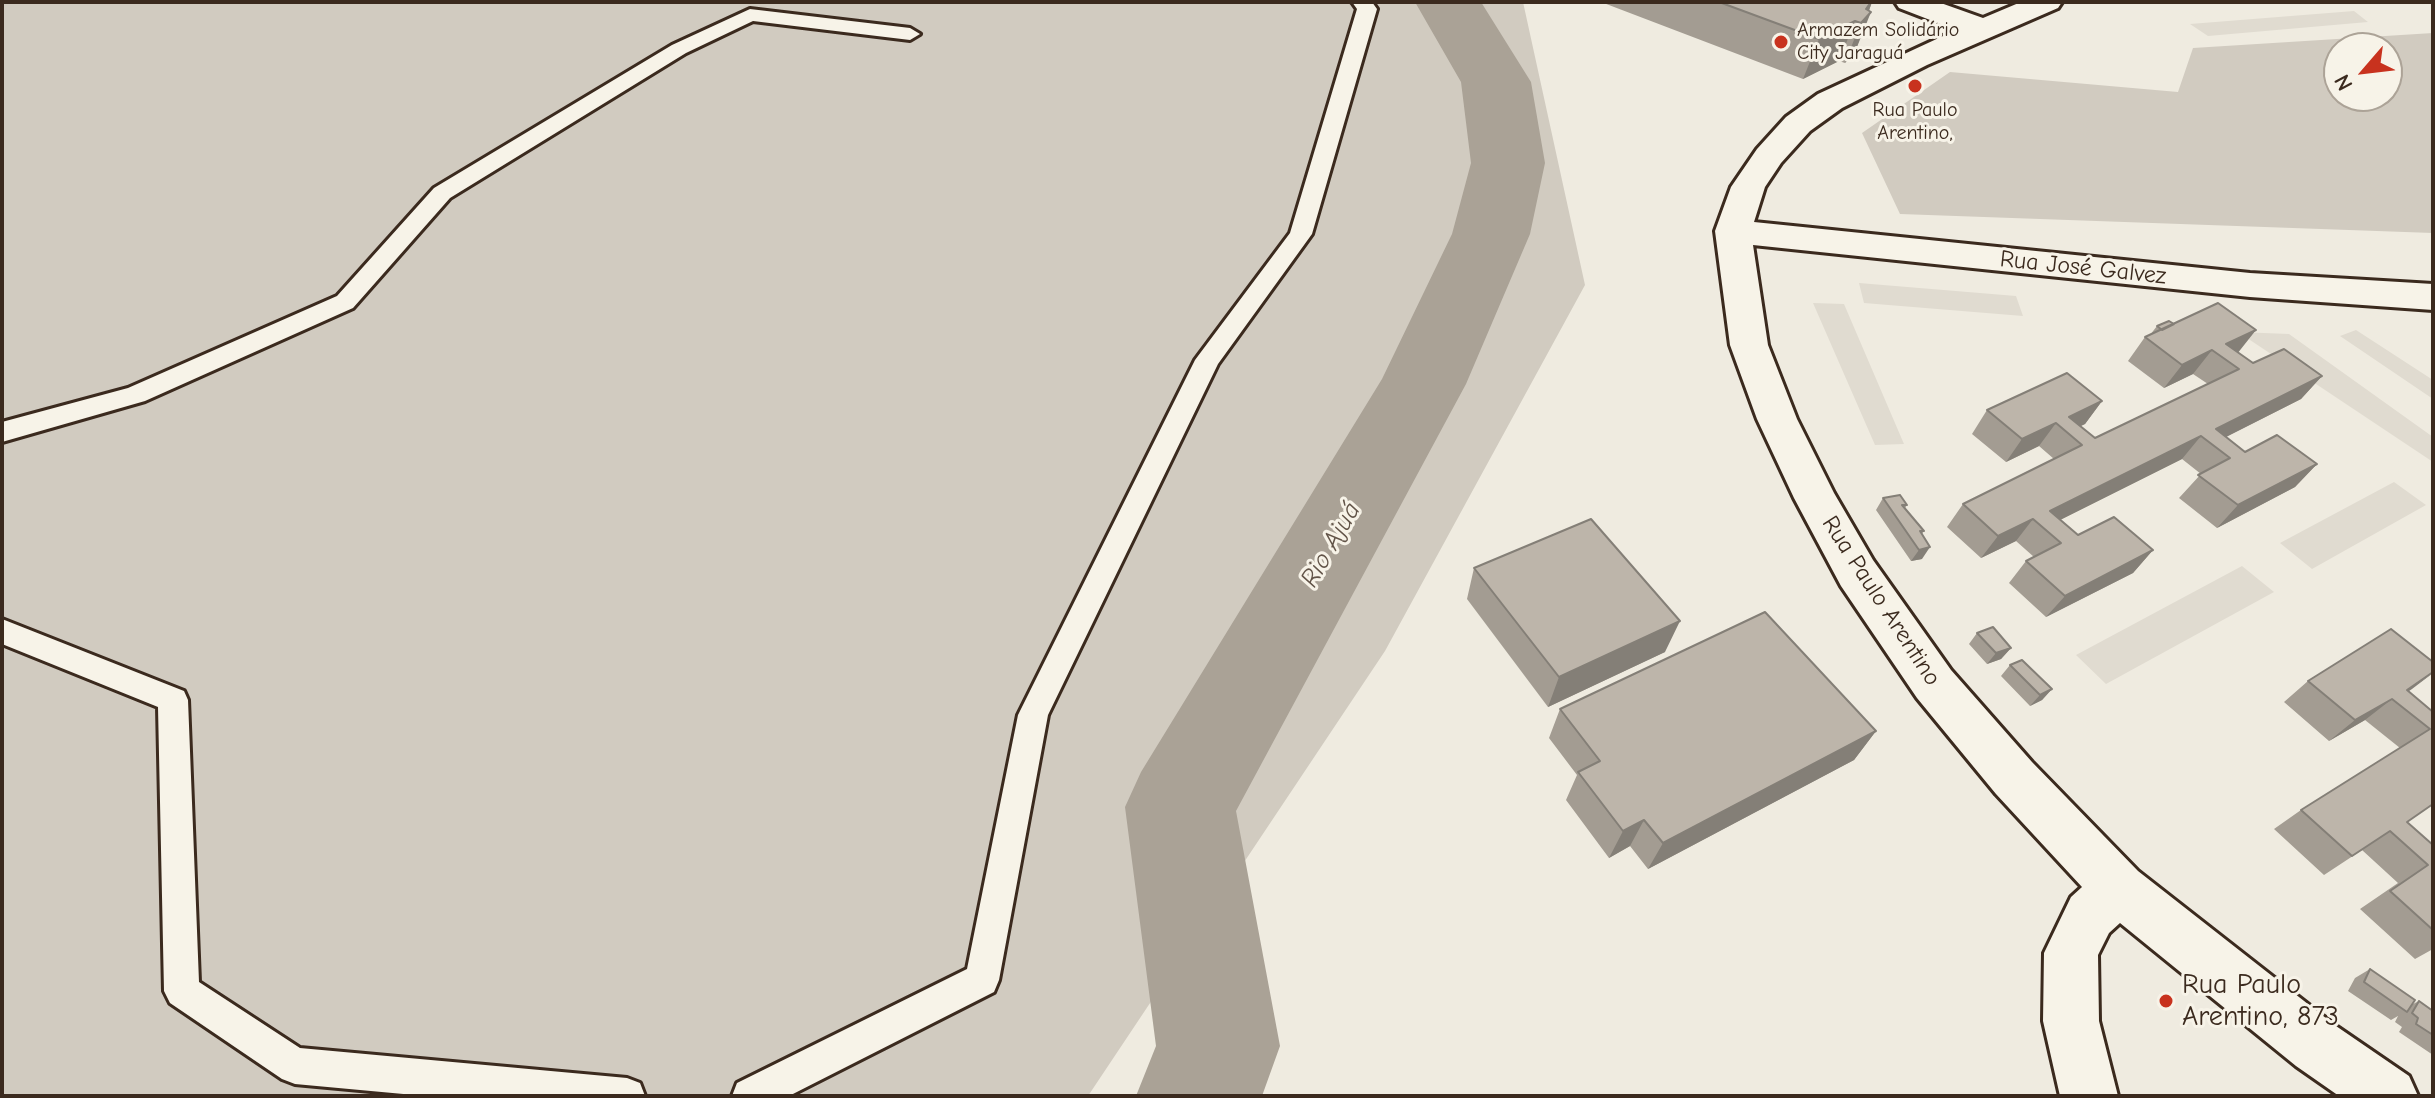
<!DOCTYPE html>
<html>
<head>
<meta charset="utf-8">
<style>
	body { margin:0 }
	#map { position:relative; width:2435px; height:1098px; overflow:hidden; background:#efebe0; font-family:"Comic Neue",sans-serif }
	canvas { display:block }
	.frame { position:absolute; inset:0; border:4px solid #3b2a1e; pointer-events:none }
	.north { position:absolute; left:2323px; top:32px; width:80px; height:80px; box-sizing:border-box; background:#f7f3e8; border:2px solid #aca397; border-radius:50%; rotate:242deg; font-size:22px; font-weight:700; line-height:32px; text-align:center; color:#3b2a1e }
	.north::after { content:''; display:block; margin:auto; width:28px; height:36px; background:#c8321e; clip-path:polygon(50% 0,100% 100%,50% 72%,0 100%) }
</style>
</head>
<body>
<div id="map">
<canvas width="2435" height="1098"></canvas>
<div class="frame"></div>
<div class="north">N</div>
</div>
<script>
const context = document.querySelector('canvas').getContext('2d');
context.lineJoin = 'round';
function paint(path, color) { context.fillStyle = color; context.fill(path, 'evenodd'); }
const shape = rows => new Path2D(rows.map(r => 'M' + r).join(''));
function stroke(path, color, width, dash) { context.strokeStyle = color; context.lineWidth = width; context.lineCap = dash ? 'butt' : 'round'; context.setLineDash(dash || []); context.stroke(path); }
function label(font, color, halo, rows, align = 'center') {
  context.font = font + ' "Comic Neue",sans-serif'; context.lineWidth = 6; context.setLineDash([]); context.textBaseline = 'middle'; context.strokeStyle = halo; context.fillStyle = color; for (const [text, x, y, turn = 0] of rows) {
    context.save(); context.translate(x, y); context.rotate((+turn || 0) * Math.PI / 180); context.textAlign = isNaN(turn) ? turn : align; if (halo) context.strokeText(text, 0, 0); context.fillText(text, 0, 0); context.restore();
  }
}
const built = shape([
	[2354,11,2368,22,2208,36,2190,24],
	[1859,283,2016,296,2023,316,1864,303],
	[1813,303,1844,304,1904,444,1875,445],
	[2356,330,2433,380,2433,399,2340,336],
	[2238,332,2289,334,2433,437,2433,462],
	[2394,482,2426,505,2312,569,2280,543],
	[2242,566,2274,592,2106,684,2076,655]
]);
const green = shape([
	[2,2,1523,2,1585,285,1385,651,1088,1096,2,1096],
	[2433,33,2433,233,1900,214,1862,133,1950,72,2178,92,2193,48],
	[2339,48,2387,48,2387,96,2339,96]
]);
const river = shape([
	[1415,2,1481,2,1531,82,1545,163,1530,234,1466,384,1236,811,1280,1046,1262,1096,1136,1096,1156,1046,1125,807,1141,772,1382,379,1452,234,1471,163,1461,82,1415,2]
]);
const lane = shape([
	[1352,2,1372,2,1377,9,1312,234,1218,364,1048,715,999,980,994,992,789,1096,732,1096,737,1083,967,969,1018,715,1195,360,1290,233,1357,9,1352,2],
	[750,9,910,28,920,34,910,40,753,21,686,53,450,198,353,308,145,401,2,442,2,422,128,388,337,296,434,188,672,45,750,9],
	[2,619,184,691,188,700,199,982,300,1048,627,1078,640,1083,645,1096,425,1096,295,1084,282,1079,170,1003,164,991,158,707,2,644,2,619]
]);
const street = shape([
	[1895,2,1938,2,1983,18,2021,2,2062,2,2058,8,1927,65,1842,108,1810,131,1781,163,1765,187,1754,222,2250,273,2433,284,2433,310,2250,297,1753,245,1768,345,1797,419,1834,493,1873,560,1951,670,2032,762,2138,871,2336,1026,2409,1076,2418,1096,2339,1096,2296,1066,2120,923,2109,933,2098,955,2099,1021,2118,1096,2060,1096,2043,1021,2044,953,2071,897,2082,887,1996,794,1917,698,1841,586,1794,498,1757,419,1730,345,1715,231,1731,187,1757,149,1786,117,1818,94,1956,30,1899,8,1895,2]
]);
const wall = shape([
	[1601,2,1872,2,1855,52,1845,63,1839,61,1803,79],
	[2174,324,2238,352,2253,363,2322,376,2301,399,2226,437,2245,452,2317,464,2295,487,2217,528,2179,498,2201,474,2182,459,2060,520,2078,535,2153,550,2133,573,2046,617,2009,583,2026,561,2034,557,2016,541,1981,558,1947,527,1963,504,2054,459,2039,446,2006,462,1972,434,1987,410,2102,401,2085,424,2080,426,2095,438,2208,384,2193,374,2164,388,2128,361,2145,337,2150,335,2157,326],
	[1883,498,1907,505,1905,508,1924,531,1922,534,1922,559,1911,561,1876,510],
	[1474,568,1665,652,1548,707,1467,599],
	[1977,633,2011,648,2001,659,1987,664,1969,644],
	[2010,665,2052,689,2042,700,2030,706,2001,676],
	[2308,681,2408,692,2433,712,2407,822,2433,845,2433,949,2415,959,2360,909,2398,883,2362,850,2324,875,2274,829,2301,810,2400,748,2365,720,2329,741,2284,702],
	[1560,709,1876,731,1854,760,1648,869,1630,846,1609,858,1566,800,1577,775,1549,738],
	[2370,969,2411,1005,2419,1001,2433,1011,2433,1055,2399,1032,2402,1027,2395,1022,2398,1016,2391,1020,2348,991,2355,978]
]);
const shadedWall = shape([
	[1871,2,1872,2,1866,18,1871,12,1855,52,1845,63,1866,9],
	[1855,21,1839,61,1803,79,1819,39],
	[2256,330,2237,354,2226,344],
	[2212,350,2193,374,2164,388,2182,365],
	[2322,376,2301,399,2212,444,2216,429],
	[2102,401,2085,424,2067,433,2069,417],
	[2056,423,2039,446,2006,462,2022,439],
	[2201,436,2182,459,2044,528,2050,511],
	[2317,464,2295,487,2217,528,2238,505],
	[2033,519,2016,541,1981,558,1998,536],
	[1930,547,1922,559,1911,561,1919,550],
	[2153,550,2133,573,2046,617,2065,596],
	[1680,621,1665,652,1548,707,1559,677],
	[2011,648,2001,659,1987,664,1996,653],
	[2433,673,2412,689,2394,701,2407,690],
	[2052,689,2042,700,2030,706,2040,695],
	[2392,699,2365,720,2329,741,2355,720],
	[1876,731,1854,760,1648,869,1663,843],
	[1644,820,1630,846,1609,858,1623,831]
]);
const building = shape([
	[1719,2,1871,2,1866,9,1871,12,1861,23,1855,21,1819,39,1719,2],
	[2218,303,2256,330,2226,344,2253,363,2284,349,2322,376,2216,429,2245,452,2277,435,2317,464,2238,505,2198,475,2230,458,2201,436,2050,511,2078,535,2114,517,2153,550,2065,596,2026,561,2061,543,2033,519,1998,536,1963,504,2082,445,2056,423,2022,439,1987,410,2067,373,2102,401,2069,417,2095,438,2239,369,2212,350,2182,365,2145,337,2218,303],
	[2169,321,2174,324,2162,330,2157,326,2169,321],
	[1900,495,1907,505,1902,505,1924,531,1920,531,1930,547,1919,550,1883,498,1900,495],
	[1591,519,1680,621,1559,677,1474,568,1591,519],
	[1765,612,1876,731,1663,843,1644,820,1623,831,1578,772,1600,761,1560,709,1765,612],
	[1993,627,2011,648,1996,653,1977,633,1993,627],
	[2391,629,2433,662,2433,672,2407,690,2433,712,2433,804,2407,822,2433,845,2433,930,2390,891,2428,865,2390,831,2352,856,2301,810,2430,729,2392,699,2355,720,2308,681,2391,629],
	[2022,660,2052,689,2040,695,2010,665,2022,660],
	[2370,969,2415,1000,2407,1012,2364,982,2370,969],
	[2419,1001,2433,1011,2433,1035,2416,1024,2418,1018,2412,1013,2419,1001]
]);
const markers = [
	[1781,42,8,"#c8321e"],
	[1915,86,8,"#c8321e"],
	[2166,1001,8,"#c8321e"]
];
const farPoinames = [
	["Armazem Solidário",1797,30],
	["City Jaraguá",1797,53],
	["Rua Paulo",1915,110,"center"],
	["Arentino,",1915,133,"center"]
];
const streetNames = [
	["Rua José Galvez",2083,268,6],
	["Rua Paulo Arentino",1881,601,57]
];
const waterNames = [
	["Rio Ajuá",1331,545,-60]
];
const nearPoinames = [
	["Rua Paulo",2182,985],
	["Arentino, 873",2182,1017]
];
paint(built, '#e0dbd0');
paint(green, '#d1cbc0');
paint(river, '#aaa296');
stroke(lane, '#3b2a1e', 6);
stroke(street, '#3b2a1e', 6);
paint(lane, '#f7f3e8');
paint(street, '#f7f3e8');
paint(wall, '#a39c92');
paint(shadedWall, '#847f77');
paint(building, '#bdb5aa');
stroke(building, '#847f77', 2);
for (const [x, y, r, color] of markers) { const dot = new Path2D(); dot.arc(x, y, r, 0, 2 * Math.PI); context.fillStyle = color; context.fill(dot); stroke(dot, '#f7f3e8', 3); }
label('20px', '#3b2a1e', '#f7f3e8', farPoinames, 'left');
label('24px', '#3b2a1e', '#f7f3e8', streetNames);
label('italic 26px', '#625448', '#f7f3e8', waterNames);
label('28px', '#3b2a1e', '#f7f3e8', nearPoinames, 'left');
</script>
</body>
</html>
